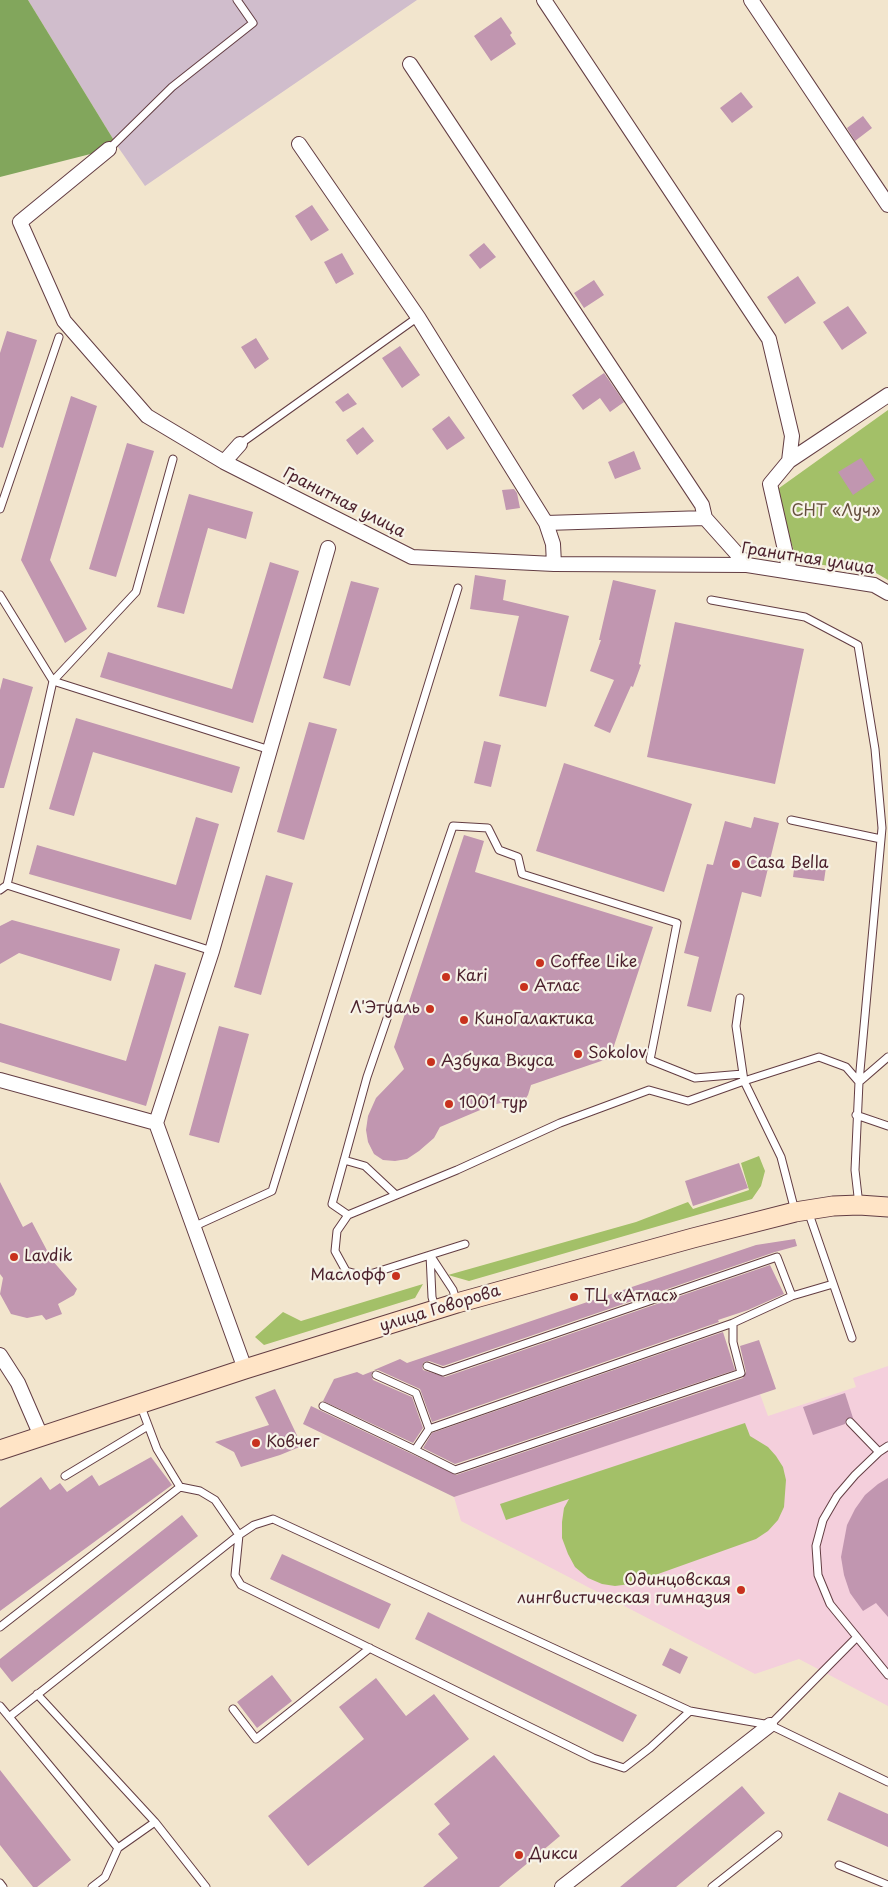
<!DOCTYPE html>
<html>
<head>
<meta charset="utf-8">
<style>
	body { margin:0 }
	canvas { display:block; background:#f2e5cd }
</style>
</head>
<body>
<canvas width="888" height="1887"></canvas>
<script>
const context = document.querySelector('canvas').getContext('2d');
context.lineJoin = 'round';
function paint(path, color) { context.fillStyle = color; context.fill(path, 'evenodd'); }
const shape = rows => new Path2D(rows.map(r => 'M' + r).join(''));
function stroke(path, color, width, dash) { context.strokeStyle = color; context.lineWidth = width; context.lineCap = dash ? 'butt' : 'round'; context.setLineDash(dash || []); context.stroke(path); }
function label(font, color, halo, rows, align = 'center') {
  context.font = font + ' "Playpen Sans",sans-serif'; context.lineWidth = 4.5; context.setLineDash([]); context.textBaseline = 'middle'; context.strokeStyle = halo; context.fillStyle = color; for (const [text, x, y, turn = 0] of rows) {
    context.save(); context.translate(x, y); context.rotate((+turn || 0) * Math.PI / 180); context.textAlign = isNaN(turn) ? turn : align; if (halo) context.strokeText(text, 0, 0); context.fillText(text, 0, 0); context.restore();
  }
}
const built = shape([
	[888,1366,888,1706,799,1659,755,1674,461,1521,454,1497,760,1394,768,1416,856,1387,853,1378]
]);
const industrial = shape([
	[28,0,417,0,145,186,118,147]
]);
const green = shape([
	[888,410,888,580,876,573,797,561,775,491],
	[759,1156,765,1171,761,1186,752,1199,469,1281,448,1275,636,1222,688,1202,693,1209,749,1190,741,1163],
	[423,1284,415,1298,264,1345,255,1337,283,1312,301,1321],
	[745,1423,750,1436,768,1447,776,1456,783,1467,786,1480,784,1507,778,1520,768,1531,756,1539,630,1584,615,1586,602,1584,588,1578,575,1567,568,1554,562,1538,562,1522,564,1508,569,1499,506,1520,500,1504]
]);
const forest = shape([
	[0,0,28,0,118,147,0,177]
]);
const building = shape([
	[501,17,512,33,510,35,516,44,491,61,474,36],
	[741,92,753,107,732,123,720,108],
	[863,116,872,128,855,141,847,128],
	[312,205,329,230,311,241,295,216],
	[484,243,496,257,480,269,469,255],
	[342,253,354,274,336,284,324,262],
	[798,276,816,303,785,324,767,297],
	[594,280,604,295,584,308,574,293],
	[848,306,867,333,842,350,823,322],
	[7,331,37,340,3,448,0,447,0,353],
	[256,338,269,359,255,369,241,347],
	[400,346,420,375,402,388,382,358],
	[604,373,624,402,610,412,600,398,583,410,572,395],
	[348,393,357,404,343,412,335,402],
	[71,396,97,406,50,560,87,629,65,643,21,560],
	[449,416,465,438,447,450,432,429],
	[363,427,374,441,357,455,346,440],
	[127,443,154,451,116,577,89,569],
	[634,451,641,469,615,479,608,462],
	[861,458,875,480,853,495,838,472],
	[514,489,517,493,520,508,506,510,502,490],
	[189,494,253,512,246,539,208,528,184,614,157,607],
	[270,562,299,571,253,723,100,677,108,652,232,689],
	[475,575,506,580,503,600,569,616,546,707,499,696,519,616,470,609],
	[613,580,656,590,639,664,641,665,633,687,631,686,610,733,594,726,614,680,590,671,601,640,599,640],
	[351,581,379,588,350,686,323,678],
	[675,622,804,649,775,784,647,757],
	[3,678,33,687,4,788,0,788,0,690],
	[76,718,240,767,232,793,93,752,74,816,49,809],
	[309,722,337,729,304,840,277,832],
	[484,741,501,745,491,787,474,783],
	[564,763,692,804,664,892,536,851],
	[196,817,219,824,191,920,29,874,37,845,176,885],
	[754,817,779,823,761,897,742,892,711,1012,687,1006,699,957,684,953,707,864,713,865,725,821,751,828],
	[464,835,484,841,475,872,653,927,610,1058,531,1085,528,1095,522,1104,510,1106,501,1103,492,1105,440,1127,434,1138,419,1151,407,1159,395,1161,383,1160,374,1154,368,1142,366,1130,368,1116,376,1098,404,1069,394,1047],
	[795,862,826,867,824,881,793,877],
	[266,875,293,883,261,995,234,987],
	[12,920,120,949,111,981,19,953,0,964,0,926],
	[155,964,186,973,146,1106,0,1062,0,1023,126,1061],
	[219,1026,249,1034,219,1143,189,1135],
	[739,1163,748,1188,693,1206,685,1181],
	[0,1182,23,1227,32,1222,52,1260,77,1289,74,1295,58,1304,62,1314,46,1320,42,1315,27,1318,11,1314,0,1294,3,1278,0,1274],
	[795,1239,797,1246,775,1252,443,1366,429,1361,424,1362,422,1366,423,1370,445,1377,770,1265,784,1294,748,1310,718,1320,719,1322,432,1422,420,1389,378,1370,374,1370,400,1359,407,1363,756,1245],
	[723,1332,735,1370,455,1464,423,1448,432,1433],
	[759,1340,776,1389,454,1497,303,1424,311,1406,456,1475,743,1378,746,1372,740,1346],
	[373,1371,371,1375,373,1380,412,1397,423,1428,413,1443,323,1401,334,1379,357,1372,363,1375],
	[275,1389,302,1446,280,1455,241,1467,234,1452,215,1442,269,1425,255,1397],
	[845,1393,853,1418,847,1418,845,1424,813,1435,803,1407],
	[151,1457,172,1485,0,1611,0,1508,41,1477,50,1490,60,1483,67,1492,92,1475,99,1486],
	[888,1478,888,1617,876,1603,863,1611,850,1593,844,1575,841,1557,847,1525,855,1509,865,1495,878,1484],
	[182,1515,198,1536,12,1682,0,1667,0,1659],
	[282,1554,391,1604,379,1629,270,1579],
	[428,1612,637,1715,623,1742,415,1639],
	[670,1648,688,1657,680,1674,662,1665],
	[272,1675,292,1701,257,1728,237,1702],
	[376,1678,406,1716,434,1694,469,1739,308,1866,268,1816,364,1739,339,1707],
	[494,1755,560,1836,499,1887,423,1887,458,1858,438,1834,450,1824,434,1804],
	[0,1770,71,1860,37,1887,33,1887,0,1845],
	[742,1786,765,1813,676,1887,620,1887],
	[839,1792,888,1814,888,1847,827,1820]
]);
const lane = shape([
	[109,149,172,87,253,23,237,0],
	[240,444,418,317],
	[0,509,59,337],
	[0,595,53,681,270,750],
	[711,600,805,617,858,645,875,749,882,828,859,1082],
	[791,820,881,839],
	[7,885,53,681,136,592,173,459],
	[0,890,7,885,212,951],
	[740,998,736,1026,744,1081,781,1157,795,1211],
	[856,1115,888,1126],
	[344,1160,365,1166,396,1195],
	[859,1205,855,1170,859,1082,888,1057],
	[808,1211,852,1338],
	[348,1215,332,1204,367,1077,453,826,488,828,499,850,518,857,522,874,677,923,650,1060,695,1078,743,1074],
	[193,1227,272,1191,458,588],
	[457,1303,453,1290,430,1255,465,1244],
	[435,1308,432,1297,430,1255,364,1276,346,1271,335,1251,337,1231,348,1215,457,1170,560,1123,649,1090,688,1101,744,1081,819,1057,846,1067,859,1082],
	[427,1366,443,1372,777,1257,792,1296,833,1284],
	[376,1375,416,1393,429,1429,733,1323,792,1296],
	[323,1406,415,1450,429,1429],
	[850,1422,879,1452],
	[888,1446,879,1452,855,1475,837,1496,823,1520,816,1546,818,1575,830,1604,888,1675],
	[415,1450,455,1470,741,1373,733,1342,733,1323],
	[65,1476,148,1426],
	[0,1627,180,1487,157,1449,140,1404],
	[37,1694,155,1822],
	[0,1706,118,1848],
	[233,1709,256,1739,370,1648],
	[690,1711,650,1748,624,1768,593,1758,241,1585,235,1575,239,1535,254,1525,273,1519,690,1711,770,1725,888,1782],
	[9,1717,239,1535,215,1500,200,1491,180,1487],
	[770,1725,857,1637],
	[839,1865,888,1885],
	[0,1883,3,1887],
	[92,1887,105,1877,118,1848,155,1822,206,1887],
	[712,1887,778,1835]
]);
const street = shape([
	[544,0,769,339,792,436,789,461],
	[751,0,888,205],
	[410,64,702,505,705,518],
	[299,144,418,317,546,523,553,544,554,564],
	[109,149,20,222,64,321,147,416,224,462,412,557,554,564,747,565,874,585,888,593],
	[224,462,240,444],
	[546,523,705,518,747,565],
	[790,572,770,484,789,461,888,395],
	[0,1080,156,1123],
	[0,1355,18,1383,41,1436],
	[245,1369,156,1123,212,951,328,548],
	[562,1887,770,1725]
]);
const secondary = shape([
	[0,1450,245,1369,457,1303,693,1238,795,1212,833,1206,859,1205,888,1207]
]);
const markers = [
	[736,864,5,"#c8321e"],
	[540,963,5,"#c8321e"],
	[446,977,5,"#c8321e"],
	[524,987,5,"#c8321e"],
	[430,1009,5,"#c8321e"],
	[464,1020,5,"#c8321e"],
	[578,1054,5,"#c8321e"],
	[431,1062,5,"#c8321e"],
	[449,1104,5,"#c8321e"],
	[14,1257,5,"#c8321e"],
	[396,1276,5,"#c8321e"],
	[574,1297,5,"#c8321e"],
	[256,1443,5,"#c8321e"],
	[741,1590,5,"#c8321e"],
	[519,1855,5,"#c8321e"]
];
const streetNames = [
	["Гранитная улица",344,503,27],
	["Гранитная улица",808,559,9],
	["улица Говорова",440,1309,-17]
];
const parkNames = [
	["СНТ «Луч»",836,512]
];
const poiNames = [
	["Casa Bella",746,864],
	["Coffee Like",550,963],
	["Kari",456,977],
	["Атлас",534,987],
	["Л'Этуаль",420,1009,"right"],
	["КиноГалактика",474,1020],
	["Sokolov",588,1054],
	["Азбука Вкуса",441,1062],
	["1001 тур",459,1104],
	["Lavdik",24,1257],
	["Маслофф",386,1276,"right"],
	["ТЦ «Атлас»",584,1297],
	["Ковчег",266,1443],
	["Одинцовская",731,1581,"right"],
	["лингвистическая гимназия",731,1599,"right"],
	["Дикси",529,1855]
];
paint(built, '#f4cfdc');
paint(industrial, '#d0bdcc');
paint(green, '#a3c068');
paint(forest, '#82a65c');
paint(building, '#c196b0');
stroke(lane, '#633d43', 9);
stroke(street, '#633d43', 16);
stroke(secondary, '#633d43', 21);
stroke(lane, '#fff', 7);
stroke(street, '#fff', 14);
stroke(secondary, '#ffe4c6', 19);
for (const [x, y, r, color] of markers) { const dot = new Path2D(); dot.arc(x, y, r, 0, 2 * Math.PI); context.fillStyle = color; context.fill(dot); stroke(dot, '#f7f3e8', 2); }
label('16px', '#4a1f2b', '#f7f3e8', streetNames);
label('16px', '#654f3d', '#f7f3e8', parkNames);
label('16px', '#4a1f2b', '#f7f3e8', poiNames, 'left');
</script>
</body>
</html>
